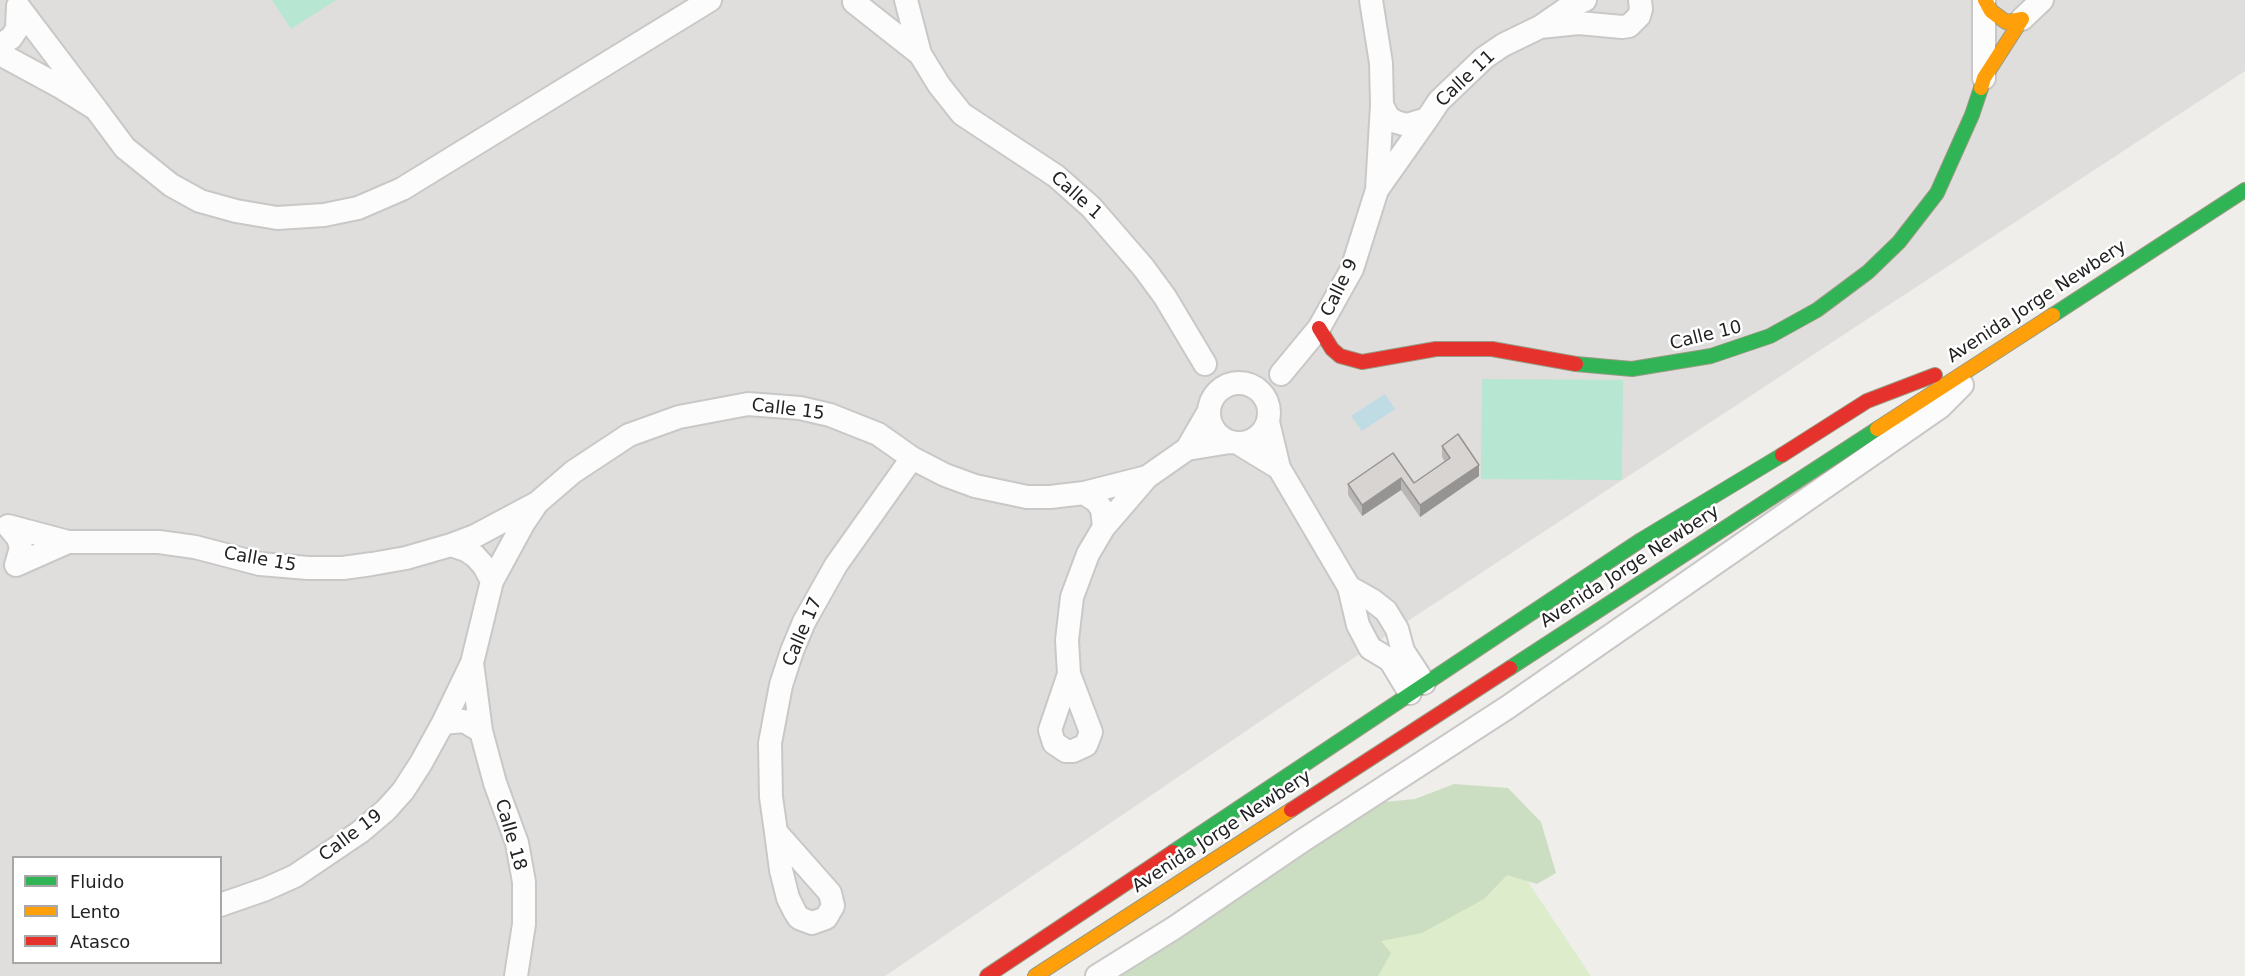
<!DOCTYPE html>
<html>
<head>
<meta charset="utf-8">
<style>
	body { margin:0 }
	#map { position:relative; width:2245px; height:976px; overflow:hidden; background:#f0eeeb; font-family:"DejaVu Sans",sans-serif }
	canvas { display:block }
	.legend { position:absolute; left:12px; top:856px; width:210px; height:108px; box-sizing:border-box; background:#fff; border:2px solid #a7a7a7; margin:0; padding:8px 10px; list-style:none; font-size:18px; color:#222 }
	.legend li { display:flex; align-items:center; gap:12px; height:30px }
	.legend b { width:30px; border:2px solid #a7a7a7 }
</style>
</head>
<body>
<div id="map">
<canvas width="2245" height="976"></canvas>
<ul class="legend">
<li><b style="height:8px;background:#30b455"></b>Fluido</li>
<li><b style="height:8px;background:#ff9f0a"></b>Lento</li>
<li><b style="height:8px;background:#e5322d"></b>Atasco</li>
</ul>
</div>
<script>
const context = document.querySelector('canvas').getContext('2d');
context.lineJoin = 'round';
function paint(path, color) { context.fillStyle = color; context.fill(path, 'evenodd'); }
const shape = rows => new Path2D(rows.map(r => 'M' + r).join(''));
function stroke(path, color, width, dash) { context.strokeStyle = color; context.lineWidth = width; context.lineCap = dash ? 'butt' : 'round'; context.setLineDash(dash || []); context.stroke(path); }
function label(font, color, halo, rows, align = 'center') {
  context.font = font + ' "DejaVu Sans",sans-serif'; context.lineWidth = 5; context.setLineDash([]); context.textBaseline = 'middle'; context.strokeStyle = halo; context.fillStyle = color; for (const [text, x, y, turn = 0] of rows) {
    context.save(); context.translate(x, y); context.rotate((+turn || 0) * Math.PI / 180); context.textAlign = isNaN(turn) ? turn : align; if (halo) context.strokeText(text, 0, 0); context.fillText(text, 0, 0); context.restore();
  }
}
const residential = shape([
	[0,0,2245,0,2245,71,1414,617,885,976,0,976],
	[14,858,220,858,220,962,14,962]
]);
const grass = shape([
	[1464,786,1591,976,1174,976]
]);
const forest = shape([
	[1454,784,1508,788,1541,822,1556,873,1537,884,1507,875,1484,899,1422,933,1381,941,1391,953,1378,976,1118,976,1384,802,1415,799]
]);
const pitch = shape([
	[272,0,336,0,291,29],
	[1482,379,1623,380,1622,480,1481,479]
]);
const water = shape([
	[1385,394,1395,409,1362,431,1351,416]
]);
const street = shape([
	[1371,0,1381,63,1382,105],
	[1585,0,1569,7,1540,27,1579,23,1622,27,1629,26,1639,16,1641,9,1640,0],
	[854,2,920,54,906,0],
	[2022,19,2042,0],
	[0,45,11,38,17,29,18,6,96,109,59,86,0,54],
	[920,54,939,85,962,114,1056,176,1091,207,1143,267,1165,297,1205,364],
	[1984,78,1984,0],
	[96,109,125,148,171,185,200,201,236,211,277,218,324,215,358,208,402,189,710,0],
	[1427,119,1439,101,1484,58,1503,45,1540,27],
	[1281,374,1319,328,1352,269,1377,190,1382,105,1388,117,1396,122,1407,125,1427,119,1377,190],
	'1209 413a30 30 0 1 1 60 0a30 30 0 1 1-60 0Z',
	[1209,411,1187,449,1230,442],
	[1238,443,1279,468,1268,422],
	[1279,468,1349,587],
	[1147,477,1084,493,1096,501,1102,509,1104,527,1147,477,1187,449],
	[537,503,523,524,492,581,484,566,475,556,466,550,451,545,475,536,537,503,573,472,629,435,679,417,748,404,800,408,830,415,878,434,912,458,945,475,975,486,1027,497,1050,497,1084,493],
	[68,542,16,565,21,548,18,538,8,526,68,542,159,542,195,547,260,564,308,568,343,568,372,564,406,558,451,545],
	[472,663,481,731,464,721,443,723,472,663,492,581],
	[1069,674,1091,732,1086,745,1073,751,1066,751,1054,743,1050,730,1069,674],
	[1069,674,1067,640,1072,597,1088,554,1104,527],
	[1410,693,1390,660,1370,648,1358,625,1349,587,1372,600,1386,611,1397,629,1403,651,1424,683],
	[481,731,495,783,517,843,524,882,524,924,516,976],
	[776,832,771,797,770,743,781,685,792,651,804,622,836,565,912,458],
	[776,832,830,893,833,906,826,918,812,923,799,918,795,912,788,898,781,870,776,832],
	[220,905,266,889,295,876,360,832,386,810,403,791,421,763,443,723],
	[1097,976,1174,928,1302,841,1508,707,1940,407,1962,385]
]);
const fast = shape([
	[2053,315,2245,190],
	[1576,364,1632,369,1711,356,1770,336,1817,310,1868,272,1899,242,1937,193,1972,115,1981,88],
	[1510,668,1877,429],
	[1173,852,1641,540,1782,455]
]);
const slow = shape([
	[1981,88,1984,78,2022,19,2006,22,1991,11,1985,0],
	[1877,429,2053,315],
	[1035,976,1291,810]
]);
const jam = shape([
	[1319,328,1332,349,1340,356,1362,362,1436,349,1492,349,1576,364],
	[1782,455,1867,401,1935,375],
	[1291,810,1510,668],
	[987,976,1173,852]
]);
const wall = shape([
	[1442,446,1479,476,1420,517,1401,490,1362,516,1348,495,1348,484,1393,453,1414,483,1445,462,1442,457]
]);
const shadedWall = shape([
	[1479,465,1479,476,1420,517,1420,505],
	[1401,478,1401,490,1362,516,1362,505]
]);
const building = shape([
	[1458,434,1479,465,1420,505,1401,478,1362,505,1348,484,1393,453,1414,483,1450,458,1442,446,1458,434]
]);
const streetNames = [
	["Calle 11",1466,79,-43],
	["Calle 1",1076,196,42],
	["Calle 9",1340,288,-64],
	["Avenida Jorge Newbery",2037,302,-33],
	["Calle 10",1706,336,-14],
	["Calle 15",788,410,7],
	["Calle 15",260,560,10],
	["Avenida Jorge Newbery",1630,567,-33],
	["Calle 17",803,632,-67],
	["Avenida Jorge Newbery",1222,832,-33],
	["Calle 18",510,835,74],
	["Calle 19",351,836,-37]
];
paint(residential, '#dfdedc');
paint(grass, '#ddeccb');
paint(forest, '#cbdec1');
paint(pitch, '#b7e6d2');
paint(water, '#bfdbe3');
stroke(street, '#c9c8c7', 26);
stroke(fast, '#999a82', 16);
stroke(slow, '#999a82', 16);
stroke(jam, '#999a82', 16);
stroke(street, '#fdfcfc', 22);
stroke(fast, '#30b455', 14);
stroke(slow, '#ff9f0a', 14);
stroke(jam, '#e5322d', 14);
paint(wall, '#b9b6b5');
paint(shadedWall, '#969493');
paint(building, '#d7d4d2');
stroke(building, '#969493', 1.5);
label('18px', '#222', '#fff', streetNames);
</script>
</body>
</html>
